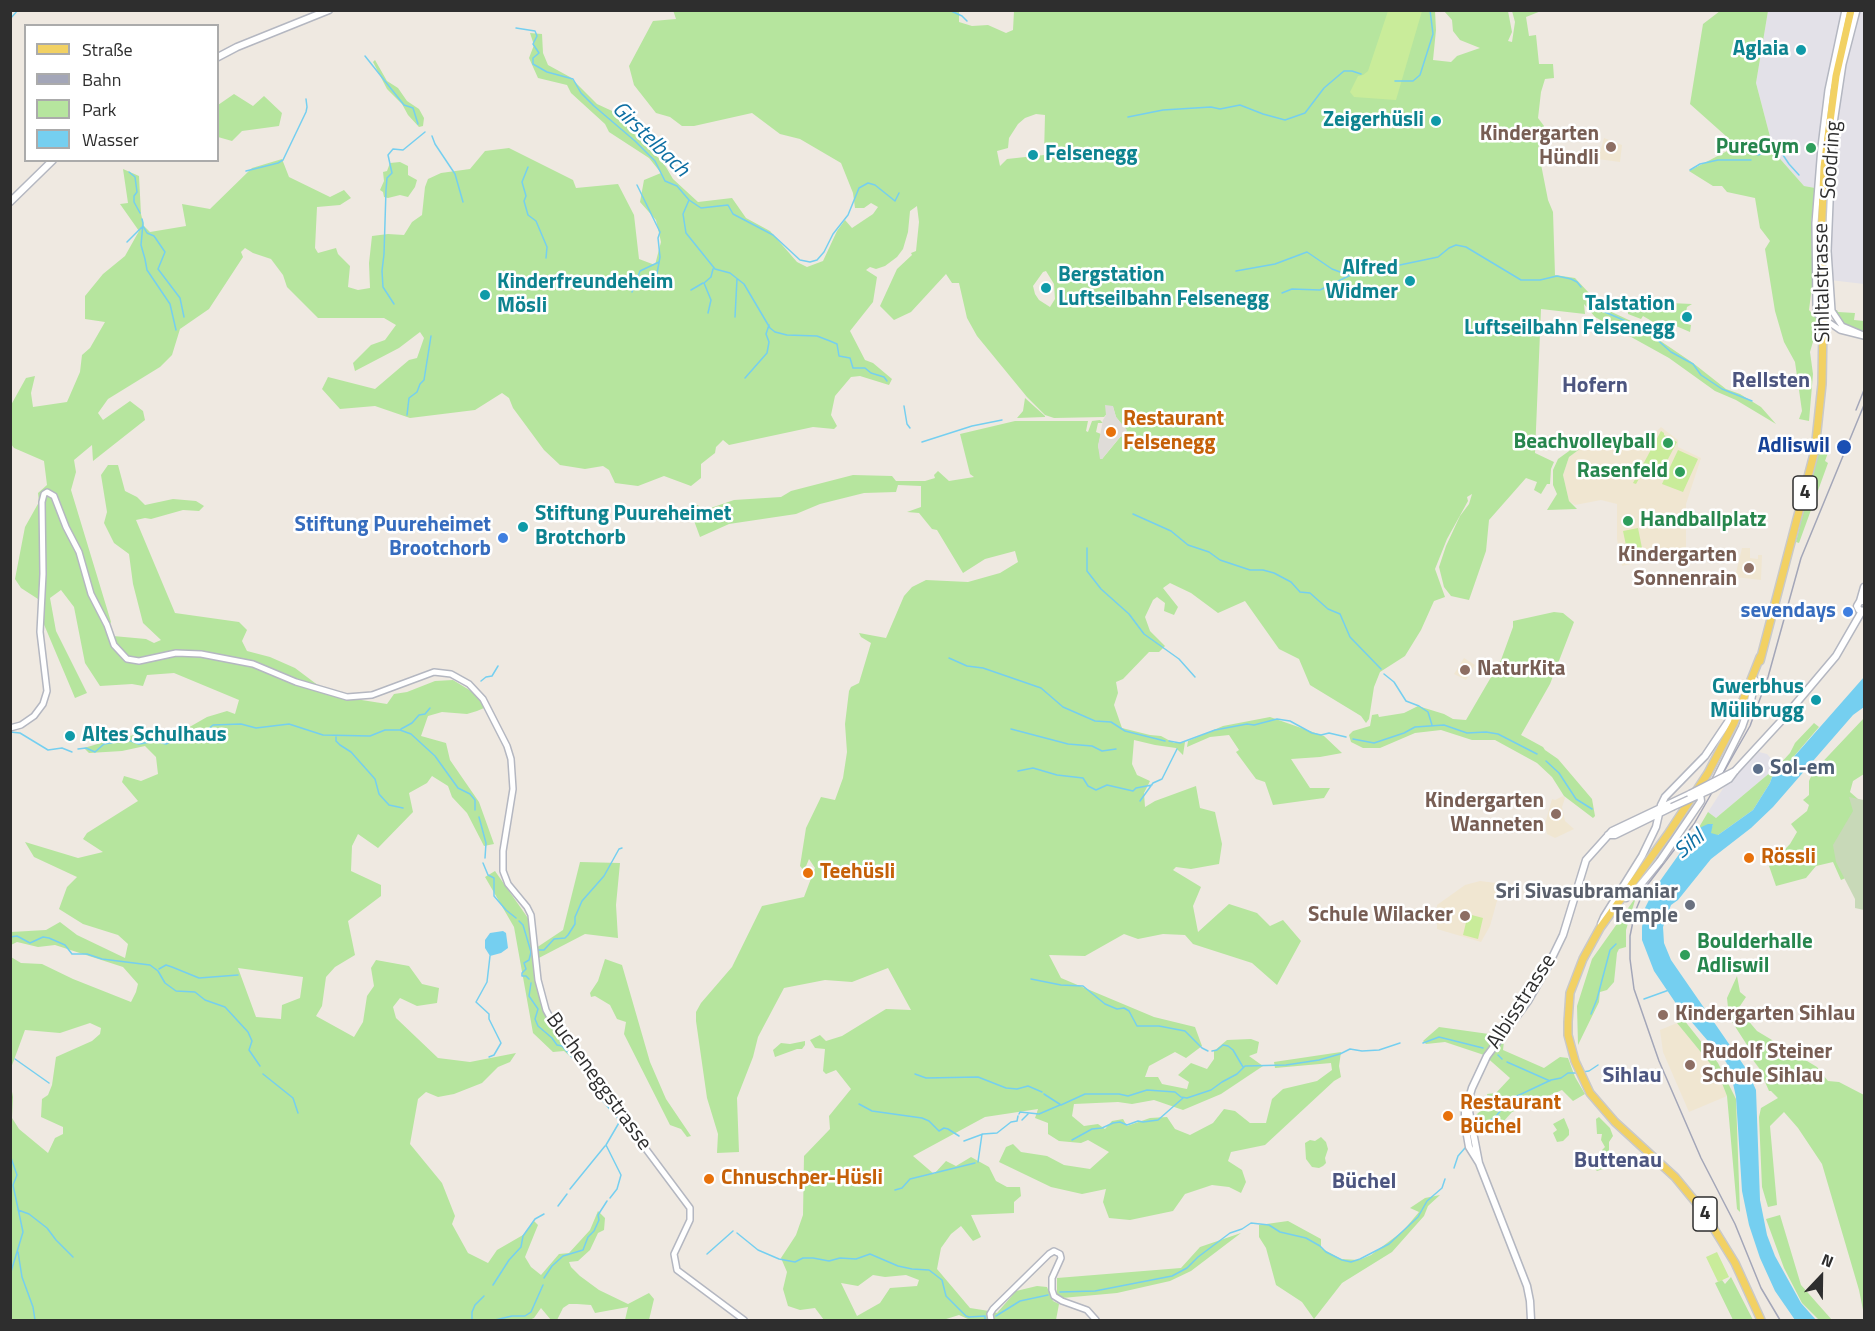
<!DOCTYPE html>
<html>
<head>
<meta charset="utf-8">
<style>
	body { margin:0 }
	#map { position:relative; width:1875px; height:1331px; overflow:hidden; background:#efe9e1; font-family:"Titillium Web",sans-serif }
	canvas { display:block }
	.frame { position:absolute; inset:0; border:12px solid #2e2e2e; pointer-events:none }
	.legend { position:absolute; left:24px; top:24px; width:195px; height:138px; box-sizing:border-box; background:#fff; border:2px solid #ababab; margin:0; padding:8px 10px; list-style:none; font-size:18px; color:#2e2e2e }
	.legend li { display:flex; align-items:center; gap:12px; height:30px }
	.legend b { width:30px; border:2px solid #ababab }
	.north { position:absolute; left:1791px; top:1247px; width:60px; height:60px; -webkit-text-stroke:4px #fff; paint-order:stroke; rotate:22deg; font-size:16px; font-weight:700; line-height:24px; text-align:center; color:#2e2e2e }
	.north::after { content:''; display:block; margin:auto; width:21px; height:27px; background:#2e2e2e; clip-path:polygon(50% 0,100% 100%,50% 72%,0 100%) }
</style>
</head>
<body>
<div id="map">
<canvas width="1875" height="1331"></canvas>
<div class="frame"></div>
<ul class="legend">
<li><b style="height:8px;background:#f2d163"></b>Straße</li>
<li><b style="height:8px;background:#a3a6b8"></b>Bahn</li>
<li><b style="height:16px;background:#b6e59e"></b>Park</li>
<li><b style="height:16px;background:#75cff0"></b>Wasser</li>
</ul>
<div class="north">N</div>
</div>
<script>
const context = document.querySelector('canvas').getContext('2d');
context.lineJoin = 'round';
function paint(path, color) { context.fillStyle = color; context.fill(path, 'evenodd'); }
const shape = rows => new Path2D(rows.map(r => 'M' + r).join(''));
function stroke(path, color, width, dash) { context.strokeStyle = color; context.lineWidth = width; context.lineCap = dash ? 'butt' : 'round'; context.setLineDash(dash || []); context.stroke(path); }
function label(font, color, halo, rows, align = 'center') {
  context.font = font + ' "Titillium Web",sans-serif'; context.lineWidth = 5; context.setLineDash([]); context.textBaseline = 'middle'; context.strokeStyle = halo; context.fillStyle = color; for (const [text, x, y, turn = 0] of rows) {
    context.save(); context.translate(x, y); context.rotate((+turn || 0) * Math.PI / 180); context.textAlign = isNaN(turn) ? turn : align; if (halo) context.strokeText(text, 0, 0); context.fillText(text, 0, 0); context.restore();
  }
}
const industrial = shape([
	[1768,11,1864,11,1864,284,1830,280,1815,188,1804,186,1774,152,1756,83],
	[1759,752,1767,754,1778,766,1716,818,1708,812,1724,787]
]);
const education = shape([
	[1604,138,1622,145,1620,162,1598,159],
	[1661,427,1678,440,1678,447,1701,458,1686,504,1686,552,1622,566,1617,539,1617,504,1601,500,1575,505,1569,501,1563,475,1569,457,1588,443,1610,448,1638,450],
	[1742,548,1750,548,1750,558,1758,559,1758,555,1762,555,1761,580,1735,577],
	[1464,658,1475,665,1466,680,1454,674],
	[1563,796,1565,798,1562,807,1565,821,1574,829,1555,838,1547,834,1545,824,1552,799,1555,800],
	[1480,881,1496,883,1500,890,1490,926,1481,942,1437,929,1437,905,1465,885],
	[1677,1023,1718,1073,1727,1096,1689,1112,1663,1052,1660,1030]
]);
const green = shape([
	[673,10,959,10,959,22,972,26,988,25,1006,33,1013,30,1014,11,1435,11,1436,30,1433,60,1451,62,1457,56,1480,48,1460,40,1453,31,1452,20,1444,11,1508,11,1512,32,1508,41,1512,42,1515,22,1512,11,1541,11,1526,17,1529,36,1536,35,1539,64,1553,64,1554,78,1545,79,1541,92,1538,118,1544,126,1538,149,1548,200,1553,212,1555,275,1575,278,1603,308,1631,321,1693,363,1726,389,1740,394,1761,407,1776,424,1736,400,1715,391,1669,358,1595,317,1584,304,1585,314,1541,309,1535,453,1554,462,1551,469,1550,484,1547,484,1541,494,1534,490,1537,482,1526,478,1489,520,1486,551,1469,600,1451,596,1444,587,1439,567,1446,546,1460,516,1469,504,1472,494,1467,497,1468,501,1447,539,1435,569,1445,597,1434,601,1421,630,1405,656,1380,672,1374,687,1369,719,1366,723,1361,716,1310,685,1299,659,1279,649,1245,601,1218,613,1191,593,1170,583,1163,588,1178,607,1174,615,1164,611,1165,603,1157,597,1153,600,1145,617,1150,631,1165,646,1159,652,1149,652,1123,679,1116,682,1118,693,1114,705,1122,728,1150,735,1161,736,1174,743,1185,742,1183,755,1176,748,1155,745,1134,740,1132,764,1137,775,1150,781,1144,793,1145,807,1155,801,1196,786,1200,808,1215,812,1222,844,1219,864,1191,869,1176,867,1173,870,1201,887,1193,906,1198,932,1229,904,1257,913,1270,926,1283,920,1301,941,1277,985,1252,963,1193,944,1185,935,1163,934,1138,939,1124,934,1085,956,1049,955,1061,978,1154,1017,1195,1027,1202,1046,1186,1058,1175,1052,1149,1066,1145,1077,1158,1077,1162,1084,1187,1089,1189,1082,1178,1075,1191,1063,1207,1069,1214,1059,1214,1051,1227,1040,1251,1039,1259,1042,1257,1053,1249,1056,1263,1066,1221,1094,1183,1110,1154,1100,1132,1104,1118,1102,1074,1104,1072,1116,1084,1126,1098,1124,1105,1129,1112,1121,1123,1119,1127,1126,1150,1118,1167,1117,1175,1129,1190,1135,1213,1123,1224,1109,1235,1111,1250,1123,1266,1123,1272,1099,1283,1089,1317,1081,1332,1070,1331,1063,1275,1068,1274,1062,1341,1052,1339,1066,1341,1077,1334,1081,1265,1145,1231,1152,1228,1161,1242,1170,1246,1182,1241,1193,1229,1187,1212,1185,1185,1194,1173,1211,1130,1220,1109,1218,1103,1202,1106,1189,1082,1194,1051,1187,999,1162,1006,1147,1013,1144,1021,1152,1047,1156,1064,1165,1090,1169,1109,1152,1088,1140,1081,1143,1059,1141,1048,1134,1048,1123,1035,1118,1038,1109,985,1117,913,1156,934,1174,946,1161,956,1166,971,1157,989,1167,996,1181,1007,1187,1020,1187,1021,1196,1014,1202,1014,1213,971,1215,981,1237,973,1241,961,1226,951,1234,941,1248,937,1269,970,1308,989,1311,989,1320,970,1320,959,1315,943,1320,824,1320,815,1308,800,1310,788,1306,783,1289,787,1272,781,1258,796,1235,803,1215,804,1156,830,1129,829,1116,851,1089,836,1070,826,1074,823,1071,825,1049,815,1048,810,1040,820,1035,826,1041,842,1036,886,1009,911,1010,888,968,852,982,825,980,784,988,758,1037,753,1057,737,1098,739,1152,717,1153,718,1134,707,1098,696,1021,696,1012,701,1003,732,967,762,906,804,897,815,868,809,859,804,871,800,866,806,828,821,797,835,800,843,778,847,752,845,724,849,691,851,687,859,683,871,643,861,637,859,633,886,638,904,596,912,587,926,580,968,582,1000,573,1018,562,1015,551,985,559,963,573,937,530,932,529,919,513,907,512,921,507,921,486,898,485,896,492,864,493,820,504,796,514,729,524,700,537,689,507,698,505,702,511,734,500,781,497,791,491,853,475,892,476,896,481,925,481,935,478,934,475,938,471,949,481,974,477,970,474,960,434,1015,421,1088,421,1086,431,1088,432,1092,421,1100,420,1103,423,1098,423,1096,432,1101,434,1098,446,1102,459,1126,430,1116,417,1113,407,1104,417,1054,418,1045,415,1027,397,977,336,967,318,959,283,952,283,946,274,911,312,894,320,880,306,897,269,912,255,911,253,916,251,919,222,917,206,910,211,908,232,903,249,897,257,885,266,876,269,870,267,866,270,877,277,873,302,850,331,865,360,873,363,892,379,889,385,860,376,851,377,835,396,831,415,837,426,834,429,813,427,729,445,723,440,716,447,715,453,701,464,701,478,691,486,664,476,638,486,615,483,609,470,603,466,585,469,560,465,544,450,513,408,509,398,502,393,475,410,410,418,375,406,340,409,322,389,328,377,375,389,409,360,417,358,424,338,420,332,399,348,355,371,353,363,371,345,385,340,396,325,384,318,318,318,287,287,283,275,271,259,253,253,245,248,241,252,243,257,209,309,180,329,172,355,160,367,108,399,98,413,103,420,130,401,143,411,145,420,93,461,92,445,74,460,76,472,71,490,111,622,109,626,113,636,146,639,154,643,161,640,143,623,133,584,129,554,114,543,104,523,107,512,101,475,108,465,118,465,125,491,137,497,145,505,173,499,196,501,204,506,199,511,183,510,151,519,145,518,136,520,175,613,239,622,247,630,242,641,247,651,270,657,295,668,327,692,349,698,387,704,394,694,407,692,435,681,453,680,471,691,479,698,484,708,477,711,467,714,442,712,428,716,421,736,446,743,450,760,479,802,494,844,484,846,467,813,452,797,448,786,432,776,427,783,409,793,413,812,378,848,358,834,352,846,351,871,381,885,381,896,348,921,355,955,335,967,326,977,322,1006,316,1016,354,1037,363,1022,367,996,374,986,371,968,376,960,409,966,422,984,439,988,437,1003,417,1006,400,998,393,1007,396,1018,438,1058,470,1062,516,1053,510,1062,498,1067,482,1083,454,1094,438,1097,426,1092,418,1099,410,1144,442,1183,455,1216,452,1224,468,1253,488,1263,497,1250,523,1235,534,1221,538,1225,525,1257,531,1267,541,1275,559,1254,569,1253,590,1230,598,1211,605,1218,604,1230,598,1233,590,1250,578,1261,569,1262,571,1267,580,1276,599,1290,628,1304,649,1293,654,1299,649,1320,625,1320,628,1307,595,1313,591,1305,577,1304,569,1304,563,1308,557,1320,551,1320,541,1308,534,1318,529,1320,11,1320,11,1086,13,1097,12,1118,19,1129,48,1153,55,1138,63,1134,63,1127,41,1117,42,1099,48,1095,52,1085,56,1057,92,1041,100,1034,101,1028,90,1023,60,1033,25,1030,11,1068,10,951,11,957,21,963,42,964,73,979,131,1002,136,992,138,984,123,967,55,945,38,947,17,942,11,945,11,932,46,930,60,922,77,935,125,958,128,944,118,935,83,924,59,909,67,887,77,877,34,857,25,842,78,858,103,852,83,839,87,833,138,801,122,782,124,776,141,781,158,774,156,757,145,746,122,751,89,753,84,748,111,740,157,730,166,733,186,729,207,717,227,711,235,714,239,700,174,673,147,675,143,686,132,684,100,686,85,663,74,607,61,590,50,598,56,631,87,693,75,698,40,615,38,599,21,588,15,579,25,527,39,502,38,493,47,485,44,461,14,448,11,444,11,405,26,378,35,376,31,393,33,407,67,402,80,372,82,355,90,348,105,322,85,319,85,296,103,274,125,256,139,231,120,204,128,203,123,169,139,176,141,214,144,226,150,232,186,226,182,204,210,209,252,168,282,159,289,177,330,197,344,190,351,198,340,205,317,207,315,248,318,253,336,248,338,254,350,266,348,287,358,290,370,288,369,263,372,236,388,234,404,235,412,222,422,215,425,187,428,179,441,173,470,169,485,151,509,148,573,180,576,188,618,184,634,215,639,259,655,265,661,242,656,220,640,202,644,180,661,173,649,158,609,132,605,124,571,93,567,85,538,78,529,58,534,45,530,33,542,34,543,53,548,65,570,77,597,104,623,116,666,167,673,179,698,202,732,198,746,218,770,231,797,262,807,267,823,261,837,231,845,220,852,228,873,214,878,207,871,203,864,208,855,208,853,193,841,163,800,139,780,134,752,113,694,126,682,126,670,117,656,113,634,85,629,66,653,21,676,19],
	[1036,114,1045,115,1044,155,1007,159,1000,166,997,151,1008,148,1009,138,1018,124,1025,118],
	[1046,271,1054,284,1055,299,1050,307,1039,300,1035,294,1033,286,1043,272],
	[238,968,303,977,300,998,282,1005,281,1019,256,1017],
	[873,1275,885,1277,906,1275,919,1280,917,1286,890,1288,880,1303,857,1316,841,1283,858,1286],
	[1720,11,1768,11,1756,83,1774,152,1804,186,1815,188,1811,224,1813,292,1811,294,1809,310,1819,321,1810,352,1813,374,1809,421,1799,419,1802,411,1795,362,1784,342,1775,311,1765,249,1770,241,1760,228,1755,198,1727,192,1722,186,1713,186,1689,171,1731,149,1727,137,1690,104,1703,24],
	[375,60,387,81,398,88,407,101,419,109,424,118,423,126,419,127,408,115,402,104,387,89,373,62],
	[234,94,253,106,264,96,282,113,279,126,242,131,232,141,218,137,218,105],
	[400,162,408,166,408,175,417,180,415,187,408,197,400,195,388,198,384,197,383,192,380,190,384,181,383,172,387,171,390,163],
	[1626,301,1692,304,1687,307,1686,312,1682,312,1682,318,1683,323,1691,325,1690,332,1662,320,1656,330,1653,328,1655,323,1643,316,1641,319,1628,314,1628,310,1622,308],
	[1835,310,1837,310,1838,312,1855,313,1854,320,1864,321,1864,332,1844,324,1837,317],
	[1025,398,1045,416,1045,417,1017,418,1023,411],
	[1587,438,1633,445,1631,449,1610,448,1588,443,1569,457,1563,475,1569,501,1577,509,1547,510,1557,494,1553,485,1553,470,1558,459],
	[1819,446,1829,450,1825,461,1828,463,1799,543,1796,542],
	[1554,612,1563,613,1574,622,1550,684,1521,735,1543,747,1545,750,1558,759,1592,799,1595,816,1593,818,1564,796,1552,777,1537,763,1495,740,1472,740,1441,730,1415,733,1380,748,1363,748,1351,742,1349,735,1353,731,1370,726,1372,715,1378,714,1379,717,1404,713,1418,706,1444,714,1453,719,1466,720,1501,660,1513,627,1513,621],
	[1270,717,1324,736,1342,753,1320,757,1291,759,1310,788,1330,788,1324,798,1273,805,1265,782,1256,779,1236,752,1239,750,1229,735,1210,737,1187,747,1188,741,1223,726],
	[1864,718,1864,774,1853,781,1850,792,1858,799,1850,876,1841,880,1833,862,1816,866,1806,878,1776,886,1769,866,1790,844,1797,832,1791,824,1807,811,1809,805,1803,800,1809,795,1809,781,1813,772],
	[1814,723,1819,727,1784,768,1772,777,1770,783,1753,810,1718,835,1713,835,1710,833,1713,824,1698,829,1708,812,1716,818,1778,766,1790,753,1795,743],
	[580,862,620,863,616,905,618,938,585,934,533,961,543,1009,576,1059,574,1060,564,1051,553,1052,533,1033,514,927,485,877,495,871,530,921,533,950,563,930],
	[1636,897,1626,930,1626,947,1619,949,1617,953,1614,982,1607,990,1600,992,1599,1002,1578,1045,1577,1006,1592,959],
	[605,959,622,965,650,1062,666,1099,691,1136,687,1137,681,1129,670,1125,624,1034,626,1022,617,1019,610,1005,595,996,591,997,590,993,598,981],
	[1737,976,1740,992,1746,997,1738,1009,1745,1013,1746,1018,1757,1031,1817,1067,1828,1081,1839,1082,1864,1095,1864,1315,1859,1290,1822,1164,1798,1128,1784,1112,1770,1126,1777,1205,1768,1207,1762,1187,1759,1117,1761,1108,1778,1098,1771,1091,1769,1091,1759,1068,1744,1048,1747,1045,1729,1017,1727,998],
	[1684,1020,1718,1063,1736,1099,1740,1212,1737,1209,1727,1096,1718,1073,1677,1023],
	[1439,1027,1496,1035,1504,1041,1503,1050,1544,1068,1560,1057,1568,1058,1575,1077,1585,1094,1573,1101,1562,1090,1512,1112,1495,1131,1481,1130,1475,1123,1476,1115,1489,1103,1487,1094,1496,1093,1510,1078,1484,1055,1445,1042,1426,1044,1423,1041],
	[805,1041,805,1045,802,1049,797,1049,775,1057,773,1050,781,1043,790,1044],
	[1599,1117,1610,1128,1613,1136,1609,1142,1609,1157,1606,1162,1603,1162,1603,1169,1597,1171,1595,1169,1595,1162,1603,1161,1602,1150,1605,1147,1601,1140,1602,1134,1597,1134,1596,1119],
	[1564,1118,1569,1130,1569,1135,1563,1141,1557,1142,1553,1133,1557,1130,1553,1124],
	[1321,1137,1326,1142,1328,1149,1325,1158,1326,1163,1323,1166,1319,1168,1312,1167,1306,1159,1305,1143,1310,1140,1315,1141],
	[1440,1195,1428,1206,1424,1216,1392,1252,1342,1283,1314,1319,1302,1302,1276,1285,1266,1248,1259,1237,1259,1225,1288,1221,1321,1239,1321,1248,1341,1259,1359,1260,1371,1255,1403,1231,1419,1212,1410,1208,1425,1198],
	[1780,1215,1801,1285,1832,1320,1819,1320,1802,1303,1784,1268,1766,1219],
	[1241,1233,1191,1271,1170,1281,1117,1293,1062,1298,1057,1294,1057,1278,1181,1268,1200,1247],
	[1731,1277,1753,1320,1733,1320,1715,1283,1722,1280,1725,1284],
	[1037,1286,1047,1287,1053,1301,1059,1304,1056,1320,994,1320,993,1312,997,1313,1016,1291]
]);
const cemetery = shape([
	[1849,797,1864,800,1864,910,1855,908,1855,899,1836,862,1833,845,1853,811]
]);
const pitch = shape([
	[1388,11,1422,11,1396,100,1354,97,1350,92,1358,76,1363,75,1368,71],
	[1661,431,1664,433,1664,435,1677,442,1658,478,1644,470,1636,484,1633,483],
	[1678,450,1698,459,1683,492,1662,484],
	[1638,528,1644,558,1629,560,1623,531],
	[1468,914,1483,918,1478,939,1463,935],
	[1717,1252,1729,1277,1718,1282,1706,1257]
]);
const plaza = shape([
	[1105,405,1113,406,1116,417,1127,430,1124,436,1120,437,1102,459,1100,459,1098,446,1103,420,1106,415]
]);
const water = shape([
	[1864,677,1864,707,1853,715,1773,807,1751,828,1711,859,1678,900,1671,905,1663,927,1664,943,1671,960,1747,1070,1756,1090,1760,1200,1767,1235,1775,1256,1801,1303,1816,1320,1795,1320,1775,1291,1760,1258,1749,1225,1742,1191,1736,1097,1730,1070,1726,1062,1677,1005,1654,971,1642,940,1642,927,1645,908,1655,888,1697,829,1708,824,1713,824,1711,833,1718,835,1753,810,1770,783,1772,777,1784,768],
	[503,931,506,933,508,948,501,953,490,956,485,948,485,940,490,933]
]);
const stream = shape([
	[949,10,962,16,967,21],
	[10,19,18,10],
	[516,28,535,31,537,36,533,44,539,53,533,58,533,64,547,72,573,79,581,93,594,106,635,141,655,161,665,181,677,186,689,200,683,214,686,233,715,269,730,273,744,284,770,328,775,332,787,335,817,336,830,341,837,344,839,356,850,358,853,368,865,368,871,373,884,377,887,381],
	[365,56,404,105,413,108,418,124],
	[1395,81,1413,81,1420,75,1433,34,1430,10],
	[1128,117,1163,110,1211,107,1220,109,1240,105,1263,114,1285,120,1305,113,1324,88,1344,71,1352,71,1361,74],
	[432,136,435,144,455,174,463,202],
	[1758,155,1776,149,1781,152,1789,164,1799,175],
	[528,167,522,182,526,196,524,201,528,215,536,221,547,247,546,258],
	[1690,170,1700,164,1718,160,1751,160],
	[246,171,278,163,283,160,306,112,307,107,306,99],
	[129,172,135,177,137,192,134,196,134,202,140,213],
	[637,185,660,232,658,238,660,257,654,290],
	[689,200,701,208,728,205,733,214,773,235,800,260,810,262,817,260,824,252,833,234,848,215,859,188,868,183,875,185,895,201,899,193],
	[142,219,143,223,141,245,145,259,147,270,170,304,176,330],
	[143,226,147,233,154,236,165,252,158,269,180,298,184,317],
	[127,242,142,227],
	[1236,271,1275,264,1307,252,1332,269,1348,275],
	[691,290,703,283],
	[632,292,640,271,659,262],
	[1282,293,1292,289,1320,290,1363,269,1395,266,1438,257,1449,248,1456,245,1466,247,1521,280,1540,280,1557,276,1571,279,1577,282,1581,287],
	[1592,299,1598,309,1637,326],
	[394,304,383,287,382,271,384,254,386,190,387,178,392,173,388,155,393,149,403,150,425,132],
	[708,313,711,300,704,283,711,277,713,269],
	[735,317,737,279],
	[1653,336,1671,352,1693,364,1701,375,1722,389,1752,401],
	[745,378,767,353,769,342,766,334,769,325],
	[904,406,907,424,910,428],
	[407,415,409,398,417,392,420,384,424,380,431,336],
	[922,442,972,426,1002,420],
	[1133,514,1171,531,1188,545,1209,552,1220,560,1250,570,1263,570,1274,573,1291,582,1300,592,1310,593,1328,609,1340,614,1350,637,1381,669],
	[1087,548,1087,571,1101,589,1129,614,1144,634,1179,659,1195,677],
	[949,658,967,666,983,668,1041,688,1063,707,1095,721,1111,722,1125,731,1165,741],
	[1384,674,1394,682,1406,701,1419,706,1428,712,1432,725],
	[481,681,486,677,492,676,498,666],
	[401,729,412,723,419,715,425,714,430,708],
	[1011,729,1068,744,1092,746,1102,751,1116,749],
	[10,732,20,733,48,750,62,748,72,752],
	[336,737,336,741,340,745,351,752,375,779,379,794,389,805,403,808],
	[1353,739,1374,743,1404,733,1415,727,1444,725,1467,733,1486,732,1498,734,1537,754],
	[1169,741,1180,743,1215,730,1247,724,1254,725,1277,719,1290,721,1312,733,1321,735,1329,733,1346,737],
	[78,749,86,748,95,752,104,744,128,740,139,744,155,741,166,744,187,732,206,731,213,725,241,724,256,728,289,724,323,735,370,736,385,730,400,730,411,734,435,756,458,788,470,794,475,800,475,810],
	[1546,761,1559,773,1576,799,1592,809],
	[1018,771,1033,768,1057,775,1083,778,1088,786,1096,790,1107,785,1133,791,1136,788,1152,785],
	[1140,801,1153,783,1162,779,1177,749],
	[479,817,486,843,485,858],
	[483,863,488,875,494,878,494,896,506,910,516,918],
	[519,921,523,925,531,952,529,960,524,963,526,969,522,973,522,976,526,976,529,979],
	[10,937,17,936,30,943,43,937,49,938,65,945,72,954,87,954,102,959,150,965,158,971,165,983,176,991,195,992,205,1000,225,1007,248,1032,252,1041,249,1050,260,1066],
	[537,950,544,950,554,939,565,938,568,935,575,924,575,917,582,901,604,876,619,849,622,848],
	[159,969,166,965,172,967,199,978,238,975],
	[1031,979,1061,985,1083,986,1105,1004,1117,1009,1124,1008,1129,1011,1137,1026,1159,1026,1185,1031,1202,1048,1208,1051],
	[531,983,529,996,538,1009,535,1019,538,1026,552,1038,557,1045,562,1046,584,1071,602,1100,620,1121,606,1145,621,1175,617,1189,610,1198],
	[1644,999,1669,990],
	[1591,1014,1597,999,1610,950,1616,944],
	[1423,1043,1439,1037,1483,1048],
	[1212,1051,1217,1050,1223,1045,1228,1046,1233,1050,1243,1067],
	[1498,1055,1502,1059],
	[489,1057,494,1055,501,1043,489,1019,489,1014,476,1002,487,982,490,956],
	[15,1059,49,1083],
	[1507,1062,1550,1081],
	[1582,1072,1589,1071,1598,1065],
	[263,1074,293,1098,298,1113],
	[915,1074,926,1078,978,1077,1006,1088,1017,1089,1028,1086,1042,1092],
	[1044,1094,1061,1105,1085,1094,1119,1094,1128,1096,1147,1090,1175,1092,1181,1097,1187,1098,1211,1090,1222,1082,1237,1074,1245,1066,1286,1065,1319,1060,1340,1054,1350,1049,1362,1051,1379,1050,1400,1043],
	[859,1104,872,1111,922,1118,929,1121,939,1131,944,1128,948,1129,959,1136],
	[1019,1114,1020,1112,1039,1114,1060,1105],
	[1022,1120,1028,1114],
	[1487,1123,1497,1115,1507,1102,1515,1097,1551,1080,1561,1078,1568,1073,1577,1073],
	[1072,1140,1092,1129,1102,1128,1113,1123,1120,1122,1127,1125,1138,1121,1143,1122,1158,1120,1183,1098],
	[964,1141,983,1134,997,1133,1011,1122,1017,1121,1018,1116],
	[10,1155,17,1175,13,1185,23,1232,10,1275],
	[978,1162,982,1134],
	[1454,1168,1458,1156,1465,1148],
	[570,1189,605,1146],
	[895,1190,902,1188,910,1179,975,1163],
	[558,1206,567,1194],
	[18,1210,29,1214,47,1228,56,1240,73,1257],
	[737,1233,758,1250,779,1259,795,1262,803,1258,813,1258,829,1261,840,1258,856,1259,870,1254,898,1266,912,1269,929,1270,942,1280,946,1296,966,1316,969,1317,985,1316,985,1320],
	[18,1252,22,1277,33,1307,35,1320],
	[707,1254,733,1231],
	[544,1278,552,1266,563,1256,583,1250,588,1237,594,1231,599,1220,598,1215,607,1201],
	[493,1285,509,1260,521,1247,523,1236,535,1219,544,1214],
	[1060,1292,1095,1291,1172,1276,1187,1268,1198,1257,1230,1233,1242,1229,1251,1223,1269,1225,1280,1232,1306,1238,1320,1246,1326,1252,1342,1260,1351,1262,1360,1259,1389,1244,1418,1217,1427,1201,1442,1188,1445,1179],
	[996,1316,1020,1301,1048,1295],
	[472,1320,472,1312,475,1305,484,1296],
	[495,1320,512,1316,525,1316,531,1312,543,1285]
]);
const tertiary = shape([
	[1845,10,1828,90,1821,147,1815,223,1816,310,1818,315,1840,330,1864,336],
	[1857,10,1843,64,1833,130,1828,251,1832,311,1842,326,1861,334],
	[10,728,21,725,34,716,43,704,47,691,40,632,43,574,42,502,44,494,47,492,54,496,66,527,79,552,91,594,107,625,114,645,127,659,139,661,176,653,201,654,253,664,296,682,347,697,372,695,434,672,451,674,469,684,483,699,507,746,511,759,513,789,503,851,503,871,508,884,527,907,531,915,538,980,546,1010,557,1030,690,1208,690,1220,674,1254,677,1270,744,1320],
	[991,1320,990,1314,993,1309,1049,1254,1054,1251,1060,1254,1061,1258,1052,1278,1052,1290,1054,1296,1062,1301,1087,1310,1096,1320]
]);
const secondary = shape([
	[218,57,237,47,329,10],
	[10,202,53,160],
	[1860,601,1864,587],
	[1864,601,1860,601,1857,606,1859,610,1864,611],
	[1735,771,1782,720,1836,656,1862,611],
	[1715,781,1742,727,1751,701,1755,680],
	[1608,835,1615,835,1672,807],
	[1626,898,1637,889,1660,861],
	[1601,924,1604,917,1642,856,1656,827,1661,805,1665,797,1705,756,1738,707],
	[1468,1106,1479,1163,1527,1286,1530,1301,1531,1320],
	[1479,1163,1469,1147,1465,1124,1465,1112,1472,1088,1487,1056,1528,1001,1547,968,1563,935,1586,860,1612,831,1690,794]
]);
const primary = shape([
	[1823,309,1821,242,1824,167,1836,76,1851,10],
	[1760,657,1734,723,1708,773,1668,834,1600,928,1583,959,1570,993,1568,1022,1568,1035,1575,1061,1590,1093,1615,1122,1675,1177,1703,1211,1735,1263,1761,1320],
	[1760,661,1815,450,1822,384,1823,324]
]);
const rail = shape([
	[1856,410,1864,390],
	[1780,1320,1761,1288,1735,1224,1701,1158,1659,1061,1634,989,1630,959,1630,936,1635,912,1645,888,1694,824,1750,726,1768,677,1801,558,1864,405]
]);
const secondaryBridge = shape([
	[1690,794,1735,771],
	[1672,807,1714,788,1729,779,1735,771],
	[1660,861,1701,801,1700,794,1690,794]
]);
const primaryBridge = shape([
	[1823,309,1823,324]
]);
const markers = [
	[1801,50,6,"#0f9aa8"],
	[1436,121,6,"#0f9aa8"],
	[1611,147,6,"#8d6e63"],
	[1811,148,6,"#2e9e5b"],
	[1033,155,6,"#0f9aa8"],
	[1410,281,6,"#0f9aa8"],
	[1046,288,6,"#0f9aa8"],
	[485,295,6,"#0f9aa8"],
	[1687,317,6,"#0f9aa8"],
	[1111,432,6,"#e8710a"],
	[1668,443,6,"#2e9e5b"],
	[1844,447,8,"#1a4fb4"],
	[1680,472,6,"#2e9e5b"],
	[1628,521,6,"#2e9e5b"],
	[523,527,6,"#0f9aa8"],
	[503,538,6,"#3f7fe0"],
	[1749,568,6,"#8d6e63"],
	[1848,612,6,"#3f7fe0"],
	[1465,670,6,"#8d6e63"],
	[1816,700,6,"#0f9aa8"],
	[70,736,6,"#0f9aa8"],
	[1758,769,6,"#5c6f8a"],
	[1556,814,6,"#8d6e63"],
	[1749,858,6,"#e8710a"],
	[808,873,6,"#e8710a"],
	[1690,905,6,"#6b7280"],
	[1465,916,6,"#8d6e63"],
	[1685,955,6,"#2e9e5b"],
	[1663,1015,6,"#8d6e63"],
	[1690,1065,6,"#8d6e63"],
	[1448,1116,6,"#e8710a"],
	[709,1179,6,"#e8710a"]
];
const shields = [
	[1805,493,24],
	[1705,1214,24]
];
const shieldNames = [
	["4",1805,493],
	["4",1705,1214]
];
const cultureNames = [
	["Aglaia",1789,50],
	["Zeigerhüsli",1424,121],
	["Felsenegg",1045,155,"left"],
	["Alfred",1398,269],
	["Widmer",1398,293],
	["Bergstation",1058,276,"left"],
	["Luftseilbahn Felsenegg",1058,300,"left"],
	["Kinderfreundeheim",497,283,"left"],
	["Mösli",497,307,"left"],
	["Talstation",1675,305],
	["Luftseilbahn Felsenegg",1675,329],
	["Stiftung Puureheimet",535,515,"left"],
	["Brotchorb",535,539,"left"],
	["Gwerbhus",1804,688],
	["Mülibrugg",1804,712],
	["Altes Schulhaus",82,736,"left"]
];
const educationNames = [
	["Kindergarten",1599,135],
	["Hündli",1599,159],
	["Kindergarten",1737,556],
	["Sonnenrain",1737,580],
	["NaturKita",1477,670,"left"],
	["Kindergarten",1544,802],
	["Wanneten",1544,826],
	["Schule Wilacker",1453,916],
	["Kindergarten Sihlau",1675,1015,"left"],
	["Rudolf Steiner",1702,1053,"left"],
	["Schule Sihlau",1702,1077,"left"]
];
const leisureNames = [
	["PureGym",1799,148],
	["Beachvolleyball",1656,443],
	["Rasenfeld",1668,472],
	["Handballplatz",1640,521,"left"],
	["Boulderhalle",1697,943,"left"],
	["Adliswil",1697,967,"left"]
];
const streetNames = [
	["Soodring",1832,160,-86],
	["Sihltalstrasse",1823,283,-91],
	["Albisstrasse",1522,1002,-57],
	["Bucheneggstrasse",598,1082,54]
];
const foodNames = [
	["Restaurant",1123,420],
	["Felsenegg",1123,444],
	["Rössli",1761,858],
	["Teehüsli",820,873],
	["Restaurant",1460,1104],
	["Büchel",1460,1128],
	["Chnuschper-Hüsli",721,1179]
];
const transitNames = [
	["Adliswil",1830,447]
];
const shopNames = [
	["Stiftung Puureheimet",491,526],
	["Brootchorb",491,550],
	["sevendays",1836,612]
];
const serviceNames = [
	["Sol-em",1770,769]
];
const worshipNames = [
	["Sri Sivasubramaniar",1678,893],
	["Temple",1678,917]
];
const waterNames = [
	["Girstelbach",650,140,44],
	["Sihl",1690,845,-40]
];
const neighbourhoodNames = [
	["Rellsten",1771,382],
	["Hofern",1595,387],
	["Sihlau",1632,1077],
	["Buttenau",1618,1162],
	["Büchel",1364,1183]
];
paint(industrial, '#e3e1e8');
paint(education, '#f0e6d1');
paint(green, '#b6e59e');
paint(cemetery, '#c8d9b8');
paint(pitch, '#c9ec9a');
paint(plaza, '#dfdcd8');
paint(water, '#75cff0');
stroke(stream, '#75cff0', 1.5);
stroke(tertiary, '#b4b7c1', 8);
stroke(secondary, '#b4b7c1', 9);
stroke(primary, '#c9c9c9', 10);
stroke(tertiary, '#fff', 5);
stroke(secondary, '#fff', 6);
stroke(primary, '#f2d163', 7);
stroke(rail, '#a3a6b8', 1.5);
stroke(secondaryBridge, '#b4b7c1', 9, []);
stroke(primaryBridge, '#c9c9c9', 10, []);
stroke(secondaryBridge, '#fff', 6);
stroke(primaryBridge, '#f2d163', 7);
for (const [x, y, r, color] of markers) { const dot = new Path2D(); dot.arc(x, y, r, 0, 2 * Math.PI); context.fillStyle = color; context.fill(dot); stroke(dot, '#fff', 2); }
for (const [x, y, w] of shields) { const box = new Path2D(); box.roundRect(x - w / 2, y - 17, w, 34, 4.5); context.fillStyle = '#fff'; context.fill(box); stroke(box, '#2e2e2e', 1.5); }
label('bold 20px', '#2e2e2e', null, shieldNames);
label('bold 21px', '#0d838f', '#fff', cultureNames, 'right');
label('bold 21px', '#785e54', '#fff', educationNames, 'right');
label('bold 21px', '#27864d', '#fff', leisureNames, 'right');
label('21px', '#2e2e2e', '#fff', streetNames);
label('bold 21px', '#c56008', '#fff', foodNames, 'left');
label('bold 21px', '#164399', '#fff', transitNames, 'right');
label('bold 21px', '#366cbe', '#fff', shopNames, 'right');
label('bold 21px', '#4e5e75', '#fff', serviceNames, 'left');
label('bold 21px', '#5b616d', '#fff', worshipNames, 'right');
label('italic 22px', '#0d6fa3', '#fff', waterNames);
label('bold 22px', '#4d5680', '#fff', neighbourhoodNames);
</script>
</body>
</html>
